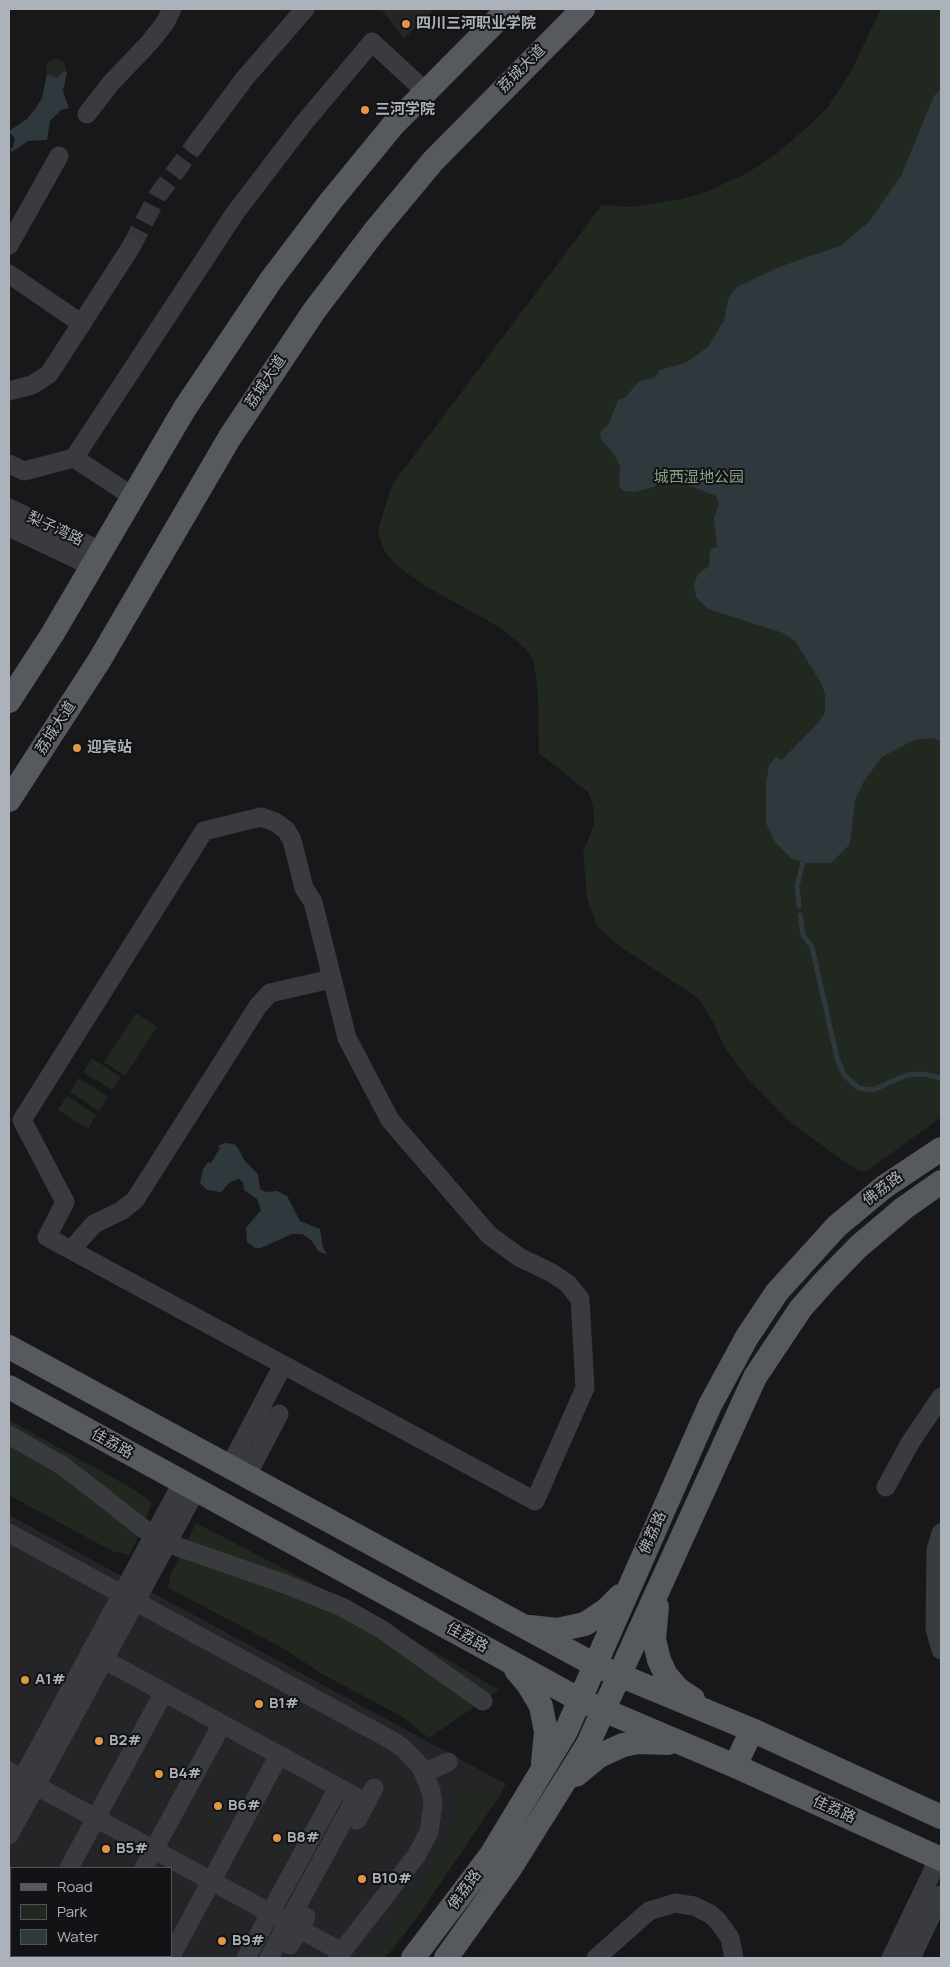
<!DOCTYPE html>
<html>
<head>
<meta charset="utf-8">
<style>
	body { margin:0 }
	#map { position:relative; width:950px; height:1967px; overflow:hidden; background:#18181a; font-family:Manrope,sans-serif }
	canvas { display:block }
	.frame { position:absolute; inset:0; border:10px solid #acb2b9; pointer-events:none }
	.legend { position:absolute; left:10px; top:1867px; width:162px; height:90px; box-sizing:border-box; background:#131315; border:1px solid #505357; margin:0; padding:6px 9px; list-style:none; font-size:15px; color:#acb2b9 }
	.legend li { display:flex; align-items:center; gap:10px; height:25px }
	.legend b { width:25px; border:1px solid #505357 }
</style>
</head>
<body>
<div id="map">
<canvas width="950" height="1967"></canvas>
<div class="frame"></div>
<ul class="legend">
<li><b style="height:6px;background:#56595d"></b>Road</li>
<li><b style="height:14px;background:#212820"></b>Park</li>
<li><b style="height:14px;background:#2f393d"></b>Water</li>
</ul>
</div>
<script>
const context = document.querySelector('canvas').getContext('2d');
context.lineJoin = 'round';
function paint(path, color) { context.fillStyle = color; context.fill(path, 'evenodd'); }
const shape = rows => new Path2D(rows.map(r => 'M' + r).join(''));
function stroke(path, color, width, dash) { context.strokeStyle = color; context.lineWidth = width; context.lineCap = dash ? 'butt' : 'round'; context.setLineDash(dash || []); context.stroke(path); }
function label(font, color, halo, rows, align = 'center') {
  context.font = font + ' Manrope,"Noto Sans SC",sans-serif'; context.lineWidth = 4; context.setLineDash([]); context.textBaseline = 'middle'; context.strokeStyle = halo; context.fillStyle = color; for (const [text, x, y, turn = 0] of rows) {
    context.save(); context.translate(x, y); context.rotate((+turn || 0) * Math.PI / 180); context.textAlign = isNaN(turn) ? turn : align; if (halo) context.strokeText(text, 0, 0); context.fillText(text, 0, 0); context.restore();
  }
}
const built = shape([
	[381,9,434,9,404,39],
	[9,1515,506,1784,418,1916,385,1958,9,1958],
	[11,1868,171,1868,171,1956,11,1956]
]);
const green = shape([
	[881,9,941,9,941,1117,866,1172,855,1169,791,1123,747,1078,725,1048,712,1020,698,998,619,946,597,926,587,898,583,852,594,825,593,806,588,792,539,753,538,697,534,661,526,649,501,628,422,584,396,565,383,549,378,530,392,485,602,205,632,207,681,199,704,193,747,173,775,155,813,122,827,108,850,73],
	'46 69a10 10 0 1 1 20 0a10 10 0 1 1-20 0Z',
	[136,1013,157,1027,125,1076,104,1062],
	[92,1058,121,1077,112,1090,83,1072],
	[79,1078,108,1097,99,1111,70,1092],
	[67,1096,96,1115,88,1129,58,1110],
	[9,1420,135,1490,152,1502,144,1524,9,1430],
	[9,1439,51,1462,139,1535,129,1555,112,1551,9,1495],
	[196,1523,350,1603,499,1690,429,1738,401,1716,324,1675,281,1647,168,1588,170,1576],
	[503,1791,418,1916,385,1958,373,1958,443,1853,457,1816,456,1795]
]);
const water = shape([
	[65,71,67,72,63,91,69,108,61,110,50,121,47,140,28,141,12,152,10,149,13,147,15,139,9,131,27,119,35,109,42,98,47,74,56,78],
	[941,89,941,741,932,738,914,740,882,757,864,781,855,800,850,844,831,863,806,863,791,858,775,842,766,823,766,783,769,765,776,757,782,760,818,723,825,713,825,694,821,683,795,641,783,633,708,609,696,597,694,584,698,574,709,566,710,549,717,547,714,519,719,502,716,496,675,480,663,480,654,487,635,492,624,491,619,486,620,466,616,457,601,439,600,433,609,423,618,400,626,397,639,381,654,378,660,370,685,363,708,347,724,320,729,297,737,287,779,267,840,246,868,223,901,176,934,96],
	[224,1143,234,1144,238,1148,244,1160,258,1174,260,1189,266,1192,277,1191,287,1196,300,1221,320,1229,323,1248,327,1254,319,1252,311,1240,302,1234,292,1234,261,1248,255,1248,247,1242,246,1228,261,1210,257,1199,244,1190,243,1182,239,1179,230,1182,221,1192,207,1190,200,1183,203,1169,208,1162,211,1163,220,1148,218,1146]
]);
const stream = shape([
	[799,906,797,886,803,862],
	[800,915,803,935,812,947,837,1058,844,1075,859,1088,873,1090,907,1075,923,1074,941,1078]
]);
const minorTunnel = shape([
	[131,247,158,195,195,145]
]);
const minor = shape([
	[87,114,111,83,150,42,165,23,172,9],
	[195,145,245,78,305,9],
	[9,245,59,156],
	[9,274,82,324],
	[9,391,32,385,49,374,131,247],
	[74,458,132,496],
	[9,464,24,471,74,458,235,213,303,124,372,42,426,92],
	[9,508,101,551],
	[9,527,91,566],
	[261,817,275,822,286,830,292,840,304,888,313,902,347,1038,390,1120,489,1235,519,1257,552,1273,568,1284,580,1299,585,1388,535,1501,47,1237,65,1202,22,1120,204,831,261,817],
	[71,1250,94,1224,121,1211,135,1200,258,1006,270,993,331,979],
	[9,1435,63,1466,153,1536],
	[230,1466,283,1365],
	[247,1475,279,1414],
	[886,1487,910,1443,941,1397],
	[9,1533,393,1741,403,1748,421,1767,431,1791,433,1804,429,1832,416,1856,337,1958],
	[941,1533,936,1550,935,1629,941,1650],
	[167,1543,285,1584,342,1607,381,1629,483,1701],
	[90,1652,356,1797,269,1958],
	[9,1771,342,1952],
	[424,1773,448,1762],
	[9,1803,182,1483],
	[357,1820,374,1788],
	[9,1835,196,1490],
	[69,1868,164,1692],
	[144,1868,222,1724],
	[17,1956,21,1958],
	[95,1958,97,1956],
	[170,1958,279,1755],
	[246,1958,338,1788],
	[596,1958,649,1911,675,1903,694,1906,710,1914,718,1921,730,1938,734,1958],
	[891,1958,939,1858],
	[911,1958,941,1895]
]);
const major = shape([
	[9,701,53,633,185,408,271,280,330,202,394,124,508,9],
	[9,800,99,661,230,437,314,311,374,232,433,161,583,9],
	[9,1347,595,1665,752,1730,941,1817],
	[9,1387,580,1700,735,1766,941,1859],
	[657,1607,654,1639,659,1660,666,1675,678,1689,693,1699],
	[530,1627,557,1630,585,1624,606,1610,620,1596],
	[516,1670,528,1684,541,1706,546,1732,543,1763],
	[735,1766,752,1730],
	[576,1775,599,1756,623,1745,639,1742,668,1743],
	[413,1958,491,1855,566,1731,710,1405,747,1337,777,1292,837,1226,884,1187,941,1149],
	[446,1958,511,1867,588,1744,755,1377,801,1308,825,1281,858,1247,904,1208,941,1182]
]);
const minorBridge = shape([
	[290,1945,306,1917]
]);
const markers = [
	[406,24,5,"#e29748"],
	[365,110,5,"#e29748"],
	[77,748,5,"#e29748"],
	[25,1680,5,"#e29748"],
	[259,1704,5,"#e29748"],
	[99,1741,5,"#e29748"],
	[159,1774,5,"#e29748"],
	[218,1806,5,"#e29748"],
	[277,1838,5,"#e29748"],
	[106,1849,5,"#e29748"],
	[362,1879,5,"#e29748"],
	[222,1941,5,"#e29748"]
];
const poiNames = [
	["四川三河职业学院",416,24],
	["三河学院",375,110],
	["迎宾站",87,748],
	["A1#",35,1680],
	["B1#",269,1704],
	["B2#",109,1741],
	["B4#",169,1774],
	["B6#",228,1806],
	["B8#",287,1838],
	["B5#",116,1849],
	["B10#",372,1879],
	["B9#",232,1941]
];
const streetNames = [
	["荔城大道",522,69,-45],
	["荔城大道",266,382,-56],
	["梨子湾路",55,529,25],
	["荔城大道",56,728,-57],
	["佛荔路",883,1189,-37],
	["佳荔路",112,1444,29],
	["佛荔路",653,1533,-66],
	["佳荔路",467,1638,29],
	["佳荔路",834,1810,24],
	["佛荔路",465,1890,-54]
];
const parkNames = [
	["城西湿地公园",699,478]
];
paint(built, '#242527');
paint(green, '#212820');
paint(water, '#2f393d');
stroke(stream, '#2f393d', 5);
stroke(minorTunnel, '#36373a', 19, [19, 9]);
stroke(minor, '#3a3b3f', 19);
stroke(major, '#56595d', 24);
stroke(minorBridge, '#3a3b3f', 19);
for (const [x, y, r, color] of markers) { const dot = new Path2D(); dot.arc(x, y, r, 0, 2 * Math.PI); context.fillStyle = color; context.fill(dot); stroke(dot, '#131315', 2); }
label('bold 15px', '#acb2b9', '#131315', poiNames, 'left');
label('15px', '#acb2b9', '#131315', streetNames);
label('15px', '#87a284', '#131315', parkNames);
</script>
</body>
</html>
